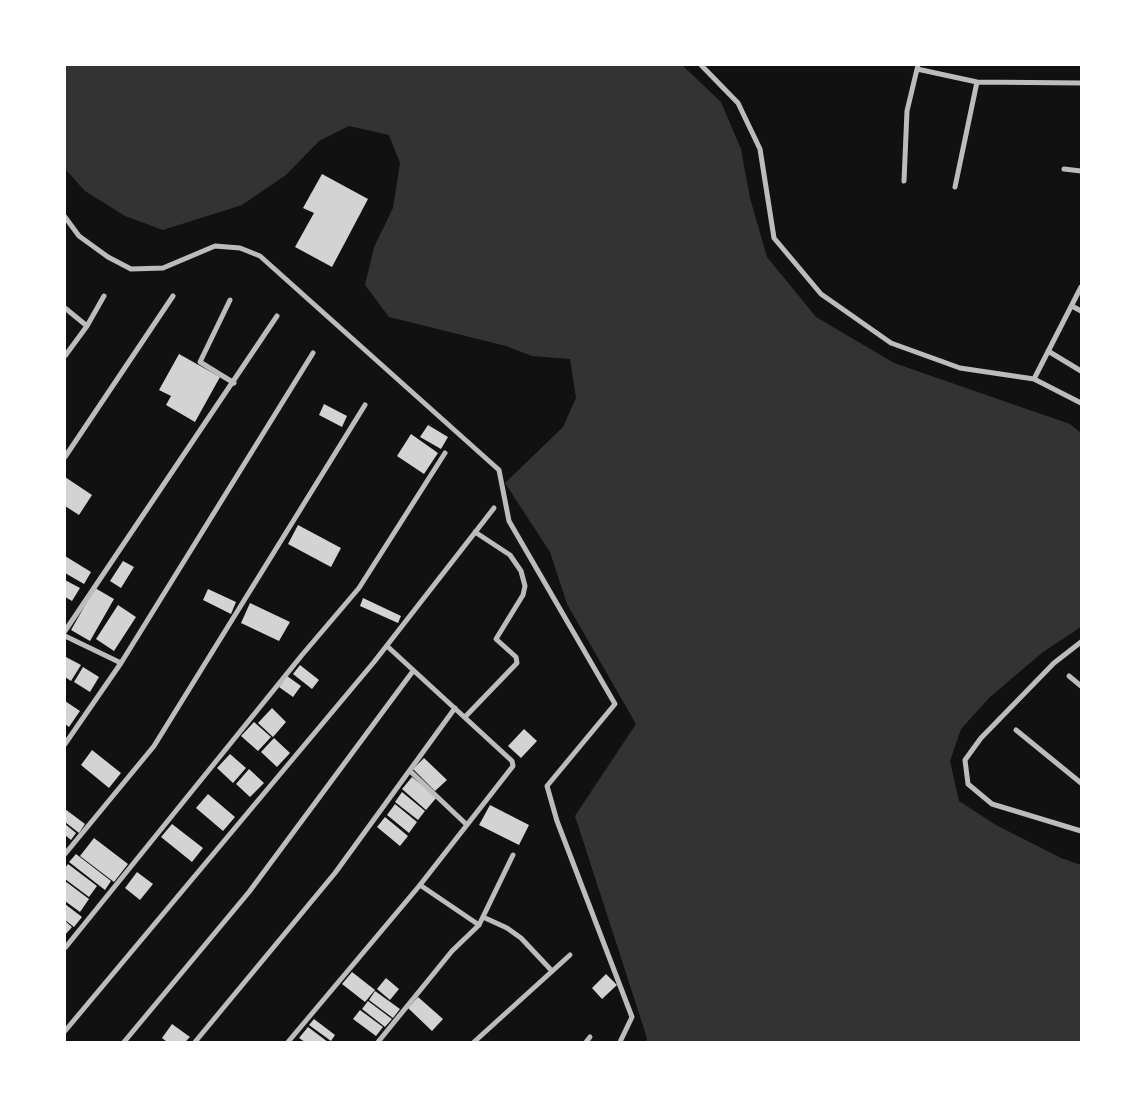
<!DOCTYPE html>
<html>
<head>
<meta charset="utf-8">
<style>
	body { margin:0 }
	#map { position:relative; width:1146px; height:1107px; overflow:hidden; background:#111; font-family:"Public Sans",sans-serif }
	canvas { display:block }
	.frame { position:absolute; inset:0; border:66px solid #fff; pointer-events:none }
</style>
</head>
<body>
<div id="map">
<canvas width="1146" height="1107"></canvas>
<div class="frame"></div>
</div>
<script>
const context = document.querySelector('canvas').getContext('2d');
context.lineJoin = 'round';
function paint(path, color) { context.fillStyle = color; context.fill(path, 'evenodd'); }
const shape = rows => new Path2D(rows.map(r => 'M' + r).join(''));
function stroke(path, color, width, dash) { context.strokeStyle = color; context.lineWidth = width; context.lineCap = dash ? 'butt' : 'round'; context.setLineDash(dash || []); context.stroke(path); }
const water = shape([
	[65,65,682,65,721,102,741,149,750,198,767,257,816,317,894,363,1070,424,1081,433,1081,627,1043,652,990,697,961,729,950,761,959,801,996,825,1061,858,1081,865,1081,1042,646,1042,647,1038,575,816,636,724,567,604,550,552,505,483,563,427,576,398,570,359,532,356,506,346,389,317,365,285,374,247,393,208,400,163,389,135,349,126,319,141,286,175,242,205,163,230,125,216,85,191,65,169]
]);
const building = shape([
	[322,174,368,199,332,267,295,247,314,213,303,208],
	[179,354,220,377,195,422,166,405,171,396,159,390],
	[324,404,347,416,342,427,319,415],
	[428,425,448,437,441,449,420,437],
	[411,434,438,453,424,474,397,456],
	[65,477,92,495,79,515,65,506],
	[298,525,341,548,331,567,288,544],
	[65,556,91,572,84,584,65,573],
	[123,561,134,567,121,588,110,581],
	[65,580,80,588,72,601,65,597],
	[95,588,114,599,90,641,71,630],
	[208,589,236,602,231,614,203,600],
	[363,598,401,616,398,623,360,606],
	[250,603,290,622,279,641,241,623],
	[118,605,136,617,114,651,96,639],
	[66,657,81,665,71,681,65,677],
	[300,665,319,680,312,689,293,674],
	[83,667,99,677,90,692,74,682],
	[287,676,301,686,293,697,279,687],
	[65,701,80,711,69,727,65,724],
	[272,708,286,722,273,737,258,723],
	[254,722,271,737,258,751,241,736],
	[524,729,537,741,521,758,508,746],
	[274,738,290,753,277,767,261,752],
	[92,750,121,773,109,788,81,765],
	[230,754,246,768,233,783,217,768],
	[424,758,447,780,435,791,413,769],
	[249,769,264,783,250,797,236,784],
	[412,777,437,797,426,810,402,789],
	[402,792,425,811,418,820,395,802],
	[208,794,235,817,223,831,196,808],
	[395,804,417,822,409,833,387,815],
	[490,805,529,825,519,845,479,825],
	[65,809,85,824,79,833,65,822],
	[385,817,408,836,400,846,377,827],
	[65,824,76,833,71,840,65,835],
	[172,824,203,848,192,862,161,837],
	[94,838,128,864,114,882,80,856],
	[76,854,111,881,105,890,69,862],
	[68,864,97,886,89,897,65,879,65,868],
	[137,872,153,884,140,900,125,888],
	[65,881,89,899,80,912,65,901],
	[65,904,82,917,74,927,65,920],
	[65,921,72,927,65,935],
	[352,972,375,990,365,1002,342,984],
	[606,974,617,985,602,999,592,988],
	[386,978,399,989,390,1000,377,989],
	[375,991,400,1009,393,1018,369,1000],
	[418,997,443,1019,432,1031,408,1008],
	[368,1001,392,1019,385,1027,362,1009],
	[360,1010,383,1027,376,1036,353,1019],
	[314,1019,335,1035,331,1041,309,1025],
	[172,1024,190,1037,185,1042,167,1042,162,1038],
	[308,1027,328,1042,305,1042,299,1038]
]);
const minor = shape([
	[701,65,738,103,760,149,774,238,821,294,891,343,960,368,1034,379,1081,403],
	[917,69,977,82,1081,83],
	[1064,169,1081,171],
	[904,181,907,111,918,65],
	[955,187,977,82],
	[65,217,79,236,108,257,131,269,163,268,215,246,240,248,260,256,499,470,509,521,615,704,547,786,557,821,632,1017,620,1042],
	[230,300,200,362,234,383],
	[1072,306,1081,311],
	[65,308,87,326,104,296],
	[1048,351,1081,371],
	[65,356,87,326],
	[1034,379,1081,287],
	[65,457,173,296],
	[65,631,277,316],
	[65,636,121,663],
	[1081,642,1054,663,981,738,965,760,968,784,992,804,1081,831],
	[1069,676,1081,686],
	[465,717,517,663,516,657,496,639,523,595,525,586,521,571,510,555,475,532],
	[1016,730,1081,783],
	[65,744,121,663,313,353],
	[410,771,467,825],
	[65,854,154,746,365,405],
	[420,885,479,925],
	[483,917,507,928,521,938,552,971],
	[65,948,302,655,359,588,445,453],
	[65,1031,374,662,494,508],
	[124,1042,249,892,413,671],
	[195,1042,335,873,455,708],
	[288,1042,420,885,513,766,512,761,387,646],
	[378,1042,452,951,479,925,513,855],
	[474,1042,570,955],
	[586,1042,590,1037]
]);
paint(water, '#333');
paint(building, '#d3d3d3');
stroke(minor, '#bcbcbc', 5);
</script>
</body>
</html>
